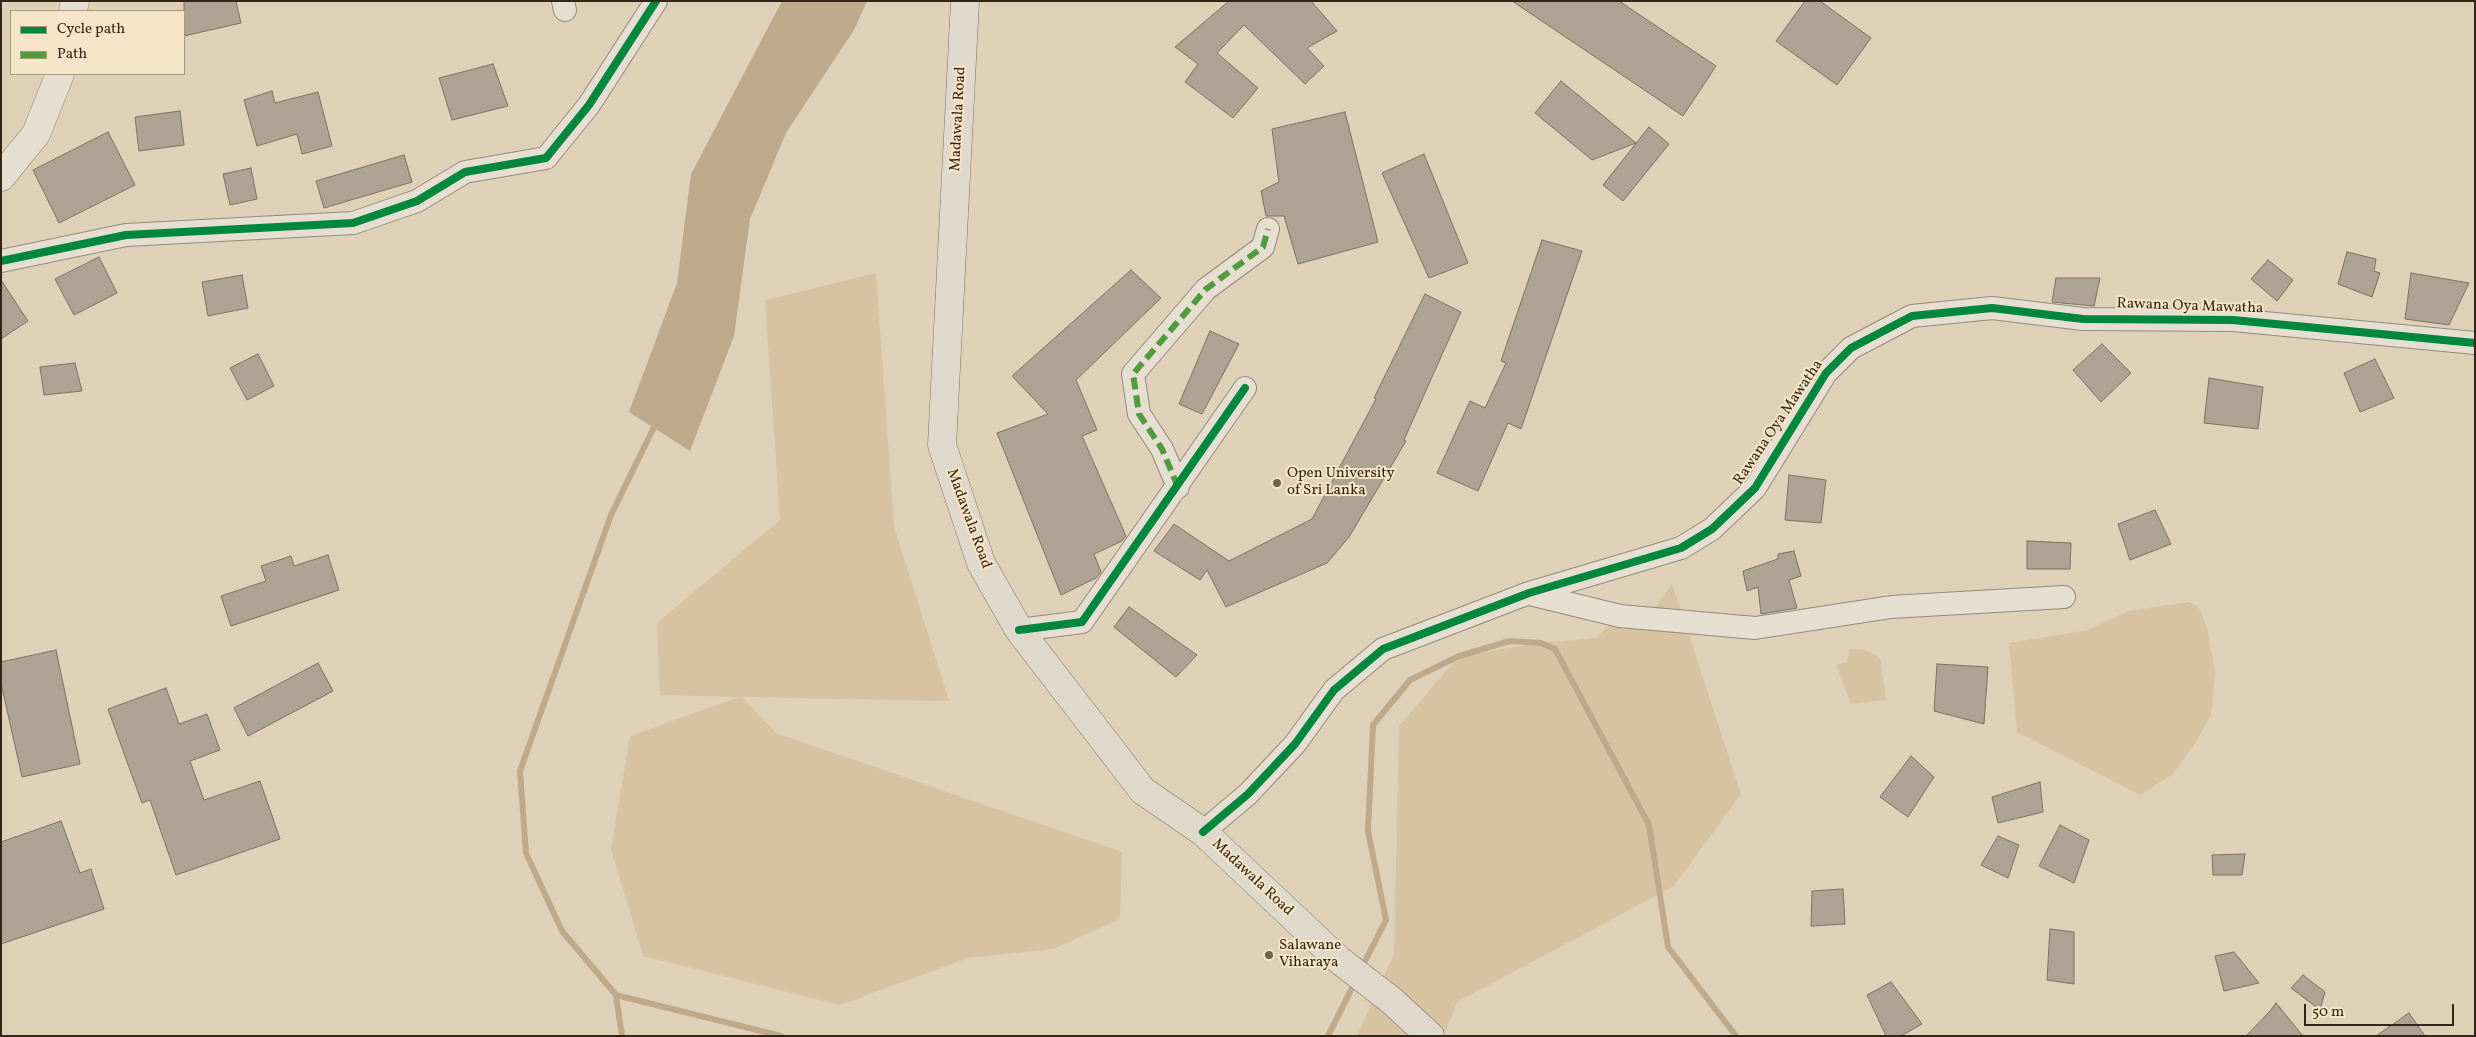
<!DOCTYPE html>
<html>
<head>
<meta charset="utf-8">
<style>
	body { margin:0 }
	#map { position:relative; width:2476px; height:1037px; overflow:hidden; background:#dfd1b8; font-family:Vollkorn,serif }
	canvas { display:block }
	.frame { position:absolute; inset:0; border:2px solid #352516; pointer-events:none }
	.legend { position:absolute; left:10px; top:10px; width:175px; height:65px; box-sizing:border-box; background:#f5e4c6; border:1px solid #a89880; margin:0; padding:6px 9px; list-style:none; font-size:15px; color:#352516 }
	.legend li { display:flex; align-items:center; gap:10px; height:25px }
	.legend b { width:25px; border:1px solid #a89880 }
	.scale { position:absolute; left:2304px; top:1004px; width:150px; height:22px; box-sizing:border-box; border:2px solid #352516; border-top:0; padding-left:6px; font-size:15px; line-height:18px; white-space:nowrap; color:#352516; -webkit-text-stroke:4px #f5e4c6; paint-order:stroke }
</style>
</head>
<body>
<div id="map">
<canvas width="2476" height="1037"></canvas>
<div class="frame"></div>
<ul class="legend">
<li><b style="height:6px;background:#00873e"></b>Cycle path</li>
<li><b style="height:6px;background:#519b3d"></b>Path</li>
</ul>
<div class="scale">50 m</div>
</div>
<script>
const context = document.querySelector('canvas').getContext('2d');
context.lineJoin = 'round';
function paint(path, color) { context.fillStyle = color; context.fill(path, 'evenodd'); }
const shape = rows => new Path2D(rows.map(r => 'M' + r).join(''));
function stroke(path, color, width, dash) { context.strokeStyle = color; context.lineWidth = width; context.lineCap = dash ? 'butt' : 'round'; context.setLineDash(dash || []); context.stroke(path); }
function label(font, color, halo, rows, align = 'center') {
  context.font = font + ' Vollkorn,serif'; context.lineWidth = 4; context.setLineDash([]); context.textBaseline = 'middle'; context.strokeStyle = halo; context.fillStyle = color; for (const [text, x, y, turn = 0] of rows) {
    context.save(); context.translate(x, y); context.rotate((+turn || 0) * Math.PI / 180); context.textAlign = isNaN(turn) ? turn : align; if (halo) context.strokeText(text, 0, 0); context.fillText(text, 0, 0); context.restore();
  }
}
const green = shape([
	[876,273,894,526,949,701,742,697,776,733,1122,852,1120,919,1053,949,968,958,840,1005,643,956,611,849,630,736,739,697,660,695,657,623,780,520,765,300],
	[1672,583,1741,794,1674,886,1457,1002,1444,1036,1357,1036,1394,954,1399,726,1459,656,1541,643,1596,638,1606,628,1652,613],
	[2189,602,2198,606,2207,628,2215,673,2211,716,2195,743,2173,774,2140,795,2017,732,2009,643,2088,630,2128,611],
	[1850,649,1865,650,1880,658,1886,700,1851,704,1836,665,1847,662]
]);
const water = shape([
	[782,1,867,1,854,30,786,133,750,219,734,336,690,451,629,412,677,283,691,174]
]);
const stream = shape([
	[657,421,611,515,520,771,526,853,562,931,616,995,781,1036],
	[1361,969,1386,920,1368,831,1373,725,1410,680,1459,656,1510,641,1541,643,1555,649,1649,825,1668,947,1736,1036],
	[616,995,622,1036],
	[1328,1036,1356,980]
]);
const building = shape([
	[184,1,236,1,241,23,184,36,184,1],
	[1229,1,1311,1,1337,31,1307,48,1324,66,1305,84,1244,25,1217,53,1258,88,1233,118,1185,82,1198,64,1175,47,1229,1],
	[1512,1,1619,1,1716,66,1683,116,1512,1],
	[1805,1,1820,1,1871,38,1837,85,1776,41,1805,1],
	[493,64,508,106,452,120,439,78,493,64],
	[1561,81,1636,143,1592,160,1535,113,1561,81],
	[272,91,275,103,318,92,332,146,302,154,297,134,257,146,244,100,272,91],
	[180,111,184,145,139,151,135,117,180,111],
	[1345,112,1378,242,1298,264,1284,216,1266,216,1261,191,1279,182,1272,129,1345,112],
	[1649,127,1669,144,1623,201,1603,185,1649,127],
	[108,132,135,185,59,223,33,170,108,132],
	[1424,154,1468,263,1429,278,1382,173,1424,154],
	[404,155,412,182,324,208,316,181,404,155],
	[251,168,257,199,230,205,223,174,251,168],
	[1542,240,1582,251,1521,429,1508,423,1478,491,1437,473,1470,401,1485,408,1506,363,1501,361,1542,240],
	[2347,252,2376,259,2374,271,2380,273,2372,297,2338,284,2347,252],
	[99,257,117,293,74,315,55,279,99,257],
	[2268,260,2293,280,2277,301,2251,279,2268,260],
	[1131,270,1161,298,1076,380,1097,430,1082,436,1126,536,1122,541,1094,554,1101,572,1096,578,1061,595,997,433,1048,414,1012,376,1131,270],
	[2411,273,2469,283,2449,325,2405,319,2411,273],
	[242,275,248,308,208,316,202,282,242,275],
	[2056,278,2100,278,2094,306,2052,302,2056,278],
	[1,280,28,321,1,339,1,280],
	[1425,294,1461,312,1404,440,1406,441,1349,537,1327,563,1226,607,1207,570,1200,580,1154,551,1174,524,1229,561,1312,519,1376,399,1374,398,1425,294],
	[1210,331,1239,344,1202,414,1179,404,1210,331],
	[2102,344,2131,373,2101,402,2073,370,2102,344],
	[258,354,274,386,247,400,230,368,258,354],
	[2375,359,2394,398,2360,412,2344,373,2375,359],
	[75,363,82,391,44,395,40,367,75,363],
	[2209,378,2263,387,2258,429,2204,423,2209,378],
	[1789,475,1826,480,1821,523,1785,520,1789,475],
	[2155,510,2171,544,2130,560,2118,524,2155,510],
	[2027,541,2071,543,2070,569,2027,569,2027,541],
	[1794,551,1801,576,1789,580,1797,608,1761,614,1758,587,1747,591,1743,571,1778,559,1778,554,1794,551],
	[328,555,339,590,231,626,221,596,266,581,261,566,291,556,294,566,328,555],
	[1129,607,1197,655,1176,677,1114,627,1129,607],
	[56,650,80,764,22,777,1,683,1,662,56,650],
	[318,663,333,691,248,736,234,708,318,663],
	[1937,664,1988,667,1984,724,1934,711,1937,664],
	[166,688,179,724,207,714,220,750,190,761,204,800,260,781,280,839,176,875,150,800,142,803,108,709,166,688],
	[1911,756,1934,777,1908,817,1880,797,1911,756],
	[2040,782,2043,812,1998,823,1992,797,2040,782],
	[61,821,80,873,91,869,104,909,1,944,1,842,61,821],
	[2060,825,2089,840,2074,883,2039,866,2060,825],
	[1998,836,2019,845,2008,878,1981,865,1998,836],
	[2245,854,2242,875,2213,875,2212,855,2245,854],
	[1843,889,1845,924,1811,926,1812,891,1843,889],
	[2050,929,2074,932,2074,984,2047,980,2050,929],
	[2234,952,2259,983,2224,991,2215,956,2234,952],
	[2303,975,2325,992,2320,1010,2291,988,2303,975],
	[1891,982,1922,1024,1901,1036,1886,1036,1867,995,1891,982],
	[2276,1003,2303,1036,2246,1036,2271,1010,2276,1003],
	[2409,1013,2425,1036,2376,1036,2409,1013]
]);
const minor = shape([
	[563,1,565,10],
	[1,261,126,235,353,223,417,201,465,172,546,158,589,105,656,1],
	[1178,487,1162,449,1139,414,1133,374,1206,289,1263,247,1268,229],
	[1530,594,1620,616,1755,628,1891,607,2064,597],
	[1019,630,1082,622,1245,388],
	[1203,832,1248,794,1295,744,1334,690,1383,649,1529,593,1681,548,1712,529,1755,488,1826,373,1851,348,1912,316,1992,308,2083,319,2233,320,2475,343]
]);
const tertiary = shape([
	[73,11,75,1],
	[1,177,36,134,60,74]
]);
const primary = shape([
	[965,1,942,445,981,563,1019,630,1143,791,1203,832,1339,960,1391,1000,1430,1036]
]);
const quiet = shape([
	[1178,487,1162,449,1139,414,1133,374,1206,289,1263,247,1268,229]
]);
const cycleway = shape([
	[1,261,126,235,353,223,417,201,465,172,546,158,589,105,656,1],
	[1019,630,1082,622,1245,388],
	[1203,832,1248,794,1295,744,1334,690,1383,649,1529,593,1681,548,1712,529,1755,488,1826,373,1851,348,1912,316,1992,308,2083,319,2233,320,2475,343]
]);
const markers = [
	[1277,483,5,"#70614f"],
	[1269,955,5,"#70614f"]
];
const streetNames = [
	["Madawala Road",959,119,-87],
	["Rawana Oya Mawatha",2190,307,2],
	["Rawana Oya Mawatha",1779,423,-56],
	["Madawala Road",968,519,70],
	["Madawala Road",1252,878,43]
];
const poiNames = [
	["Open University",1287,474],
	["of Sri Lanka",1287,491],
	["Salawane",1279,946],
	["Viharaya",1279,963]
];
paint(green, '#d7c3a1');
paint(water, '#beaa8a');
stroke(stream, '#beaa8a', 6);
paint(building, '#aea392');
stroke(building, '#7c7264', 1);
stroke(minor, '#948a7a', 24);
stroke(tertiary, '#948a7a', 29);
stroke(primary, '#7c7264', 29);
stroke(minor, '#e5ded1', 22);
stroke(tertiary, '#e5ded1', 28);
stroke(primary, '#e0d8ca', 28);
stroke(quiet, '#519b3d', 6, [12, 6]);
stroke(cycleway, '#00873e', 8);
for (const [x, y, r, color] of markers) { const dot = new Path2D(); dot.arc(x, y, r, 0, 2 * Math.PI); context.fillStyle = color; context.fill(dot); stroke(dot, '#f5e4c6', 2); }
label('15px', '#352516', '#f5e4c6', streetNames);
label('15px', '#352516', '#f5e4c6', poiNames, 'left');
</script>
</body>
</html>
